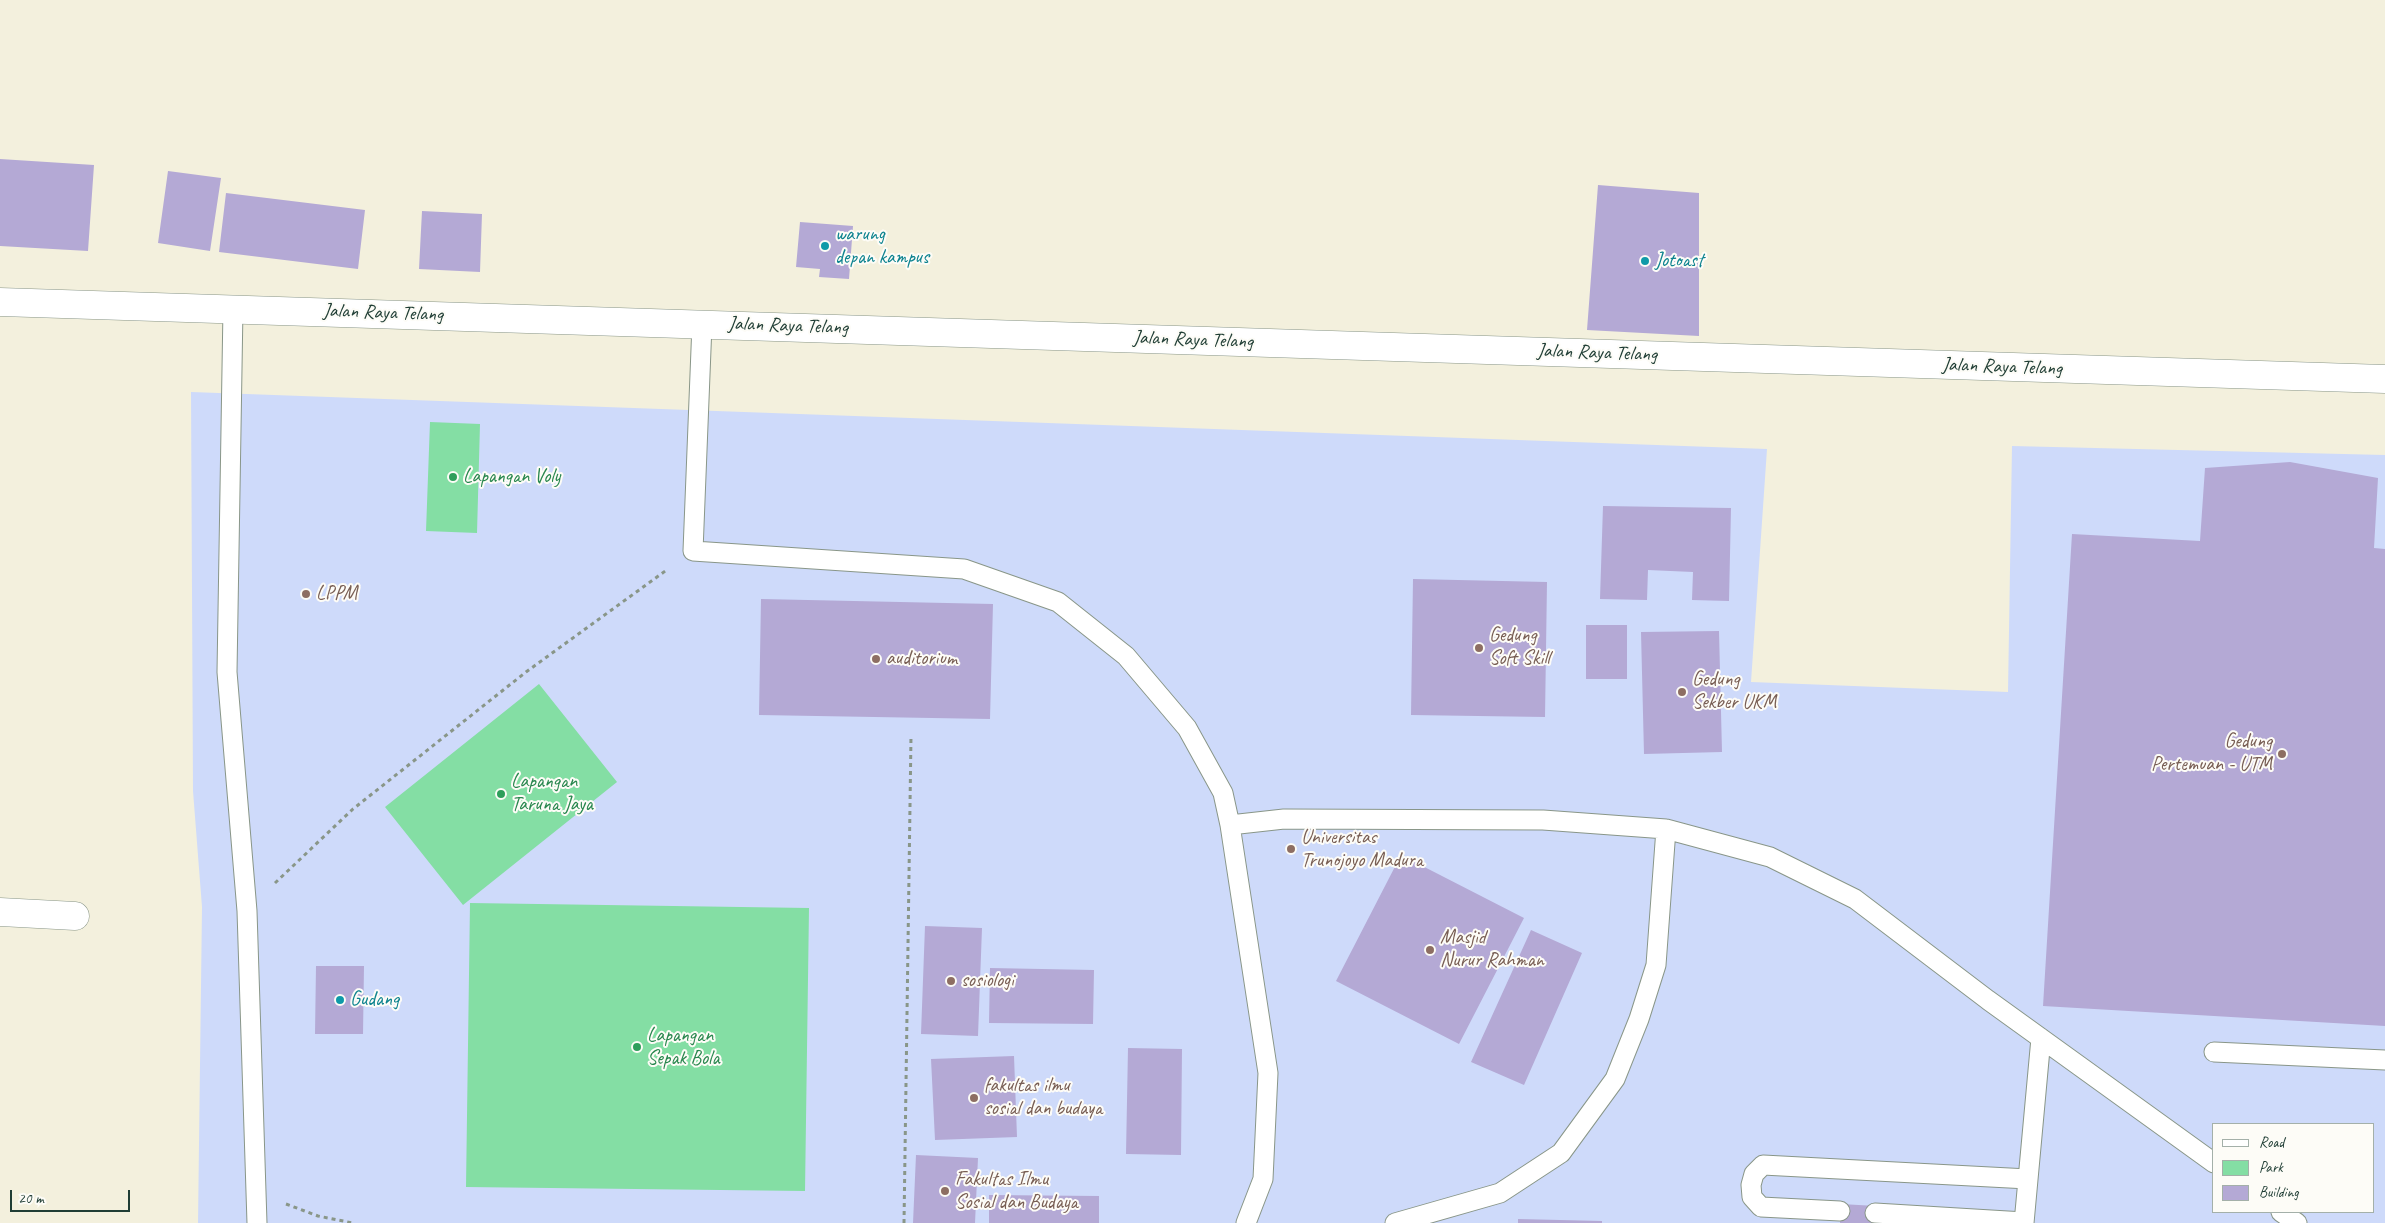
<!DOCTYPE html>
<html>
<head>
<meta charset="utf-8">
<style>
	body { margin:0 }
	#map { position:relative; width:2385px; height:1223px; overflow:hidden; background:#f3f0dd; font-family:Caveat,sans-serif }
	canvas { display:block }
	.legend { position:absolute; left:2212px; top:1123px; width:162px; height:90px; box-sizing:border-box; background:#fdfcf7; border:1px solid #a4b0a9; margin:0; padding:6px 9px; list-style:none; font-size:15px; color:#1f3d34 }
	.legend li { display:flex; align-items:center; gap:10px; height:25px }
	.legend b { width:25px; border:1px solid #a4b0a9 }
	.scale { position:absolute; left:10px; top:1190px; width:120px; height:22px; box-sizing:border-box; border:2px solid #1f3d34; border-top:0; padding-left:6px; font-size:15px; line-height:18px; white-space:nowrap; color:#1f3d34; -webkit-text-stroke:4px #fdfcf7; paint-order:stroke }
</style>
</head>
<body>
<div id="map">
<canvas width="2385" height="1223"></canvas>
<ul class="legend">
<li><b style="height:6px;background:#fff"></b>Road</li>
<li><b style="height:14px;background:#84dea4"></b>Park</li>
<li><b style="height:14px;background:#b4a9d5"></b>Building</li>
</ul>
<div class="scale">20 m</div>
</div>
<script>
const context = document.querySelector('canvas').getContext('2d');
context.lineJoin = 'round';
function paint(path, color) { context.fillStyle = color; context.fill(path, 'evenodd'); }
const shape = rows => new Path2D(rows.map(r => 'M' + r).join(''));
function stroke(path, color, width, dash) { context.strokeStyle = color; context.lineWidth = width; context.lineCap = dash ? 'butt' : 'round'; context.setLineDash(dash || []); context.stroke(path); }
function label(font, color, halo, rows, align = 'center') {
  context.font = font + ' Caveat,sans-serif'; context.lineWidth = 4; context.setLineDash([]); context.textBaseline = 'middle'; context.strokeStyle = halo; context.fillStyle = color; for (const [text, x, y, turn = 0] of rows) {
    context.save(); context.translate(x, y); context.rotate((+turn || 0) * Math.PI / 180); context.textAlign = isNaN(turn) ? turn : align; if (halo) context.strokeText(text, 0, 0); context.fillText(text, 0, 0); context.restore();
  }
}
const built = shape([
	[191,392,1767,449,1751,682,2008,692,2012,446,2385,455,2385,1223,198,1223,202,907,193,791],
	[2214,1124,2374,1124,2374,1212,2214,1212]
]);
const green = shape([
	[430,422,480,424,477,533,426,531],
	[539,684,617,782,463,905,385,807],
	[470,903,809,908,805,1191,466,1187]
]);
const building = shape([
	[0,159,94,165,88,251,0,246],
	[168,171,221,178,210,251,158,243],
	[1598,185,1699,193,1699,336,1587,330],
	[226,193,365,210,358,269,219,252],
	[422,211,482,214,480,272,419,269],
	[800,222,853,226,849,279,819,277,820,269,796,267],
	[2290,462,2378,478,2374,548,2385,549,2385,1026,2043,1006,2072,534,2200,541,2205,468],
	[1603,506,1731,508,1729,601,1692,600,1693,572,1648,570,1647,600,1600,599],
	[1413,579,1547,582,1545,717,1411,715],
	[761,599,993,604,990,719,759,715],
	[1586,625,1627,625,1627,679,1586,679],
	[1719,631,1722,752,1644,754,1641,632],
	[1401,855,1524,918,1459,1044,1336,981],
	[925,926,982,928,978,1036,921,1034],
	[1531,930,1582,953,1524,1085,1471,1062],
	[316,966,364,966,363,1034,315,1034],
	[990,968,1094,970,1093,1024,989,1023],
	[1128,1048,1182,1049,1181,1155,1126,1154],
	[1014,1056,1017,1137,935,1140,931,1059],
	[916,1155,978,1158,975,1223,913,1223],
	[989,1195,1099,1196,1099,1223,989,1223],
	[1841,1204,1876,1206,1875,1223,1840,1223],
	[1518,1219,1602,1221,1602,1223,1518,1223]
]);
const path = shape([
	[275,883,353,809,526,672,668,569],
	[286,1204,318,1216,353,1223],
	[904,1223,911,736]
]);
const lane = shape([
	[233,308,227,672,247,911,257,1223],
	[702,324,693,551,964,569,1058,602,1126,656,1187,728,1223,793,1230,825,1268,1073,1263,1179,1246,1223],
	[1230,825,1284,819,1543,820,1666,829,1770,857,1855,899,1988,1000,2214,1163],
	[2214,1052,2385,1060],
	[1840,1211,1761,1207,1752,1197,1751,1185,1754,1174,1763,1165,2028,1179],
	[2281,1212,2297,1223],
	[1875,1213,2024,1222],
	[1395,1223,1500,1193,1561,1153,1615,1079,1639,1019,1656,965,1666,829],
	[2024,1223,2041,1038]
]);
const street = shape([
	[0,302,2385,379],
	[0,912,75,916]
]);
const markers = [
	[825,246,5,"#0f9aa8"],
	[1645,261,5,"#0f9aa8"],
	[453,477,5,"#2e9e5b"],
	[306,594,5,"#8d6e63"],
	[1479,648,5,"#8d6e63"],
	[876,659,5,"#8d6e63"],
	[1682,692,5,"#8d6e63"],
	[2282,754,5,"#8d6e63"],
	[501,794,5,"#2e9e5b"],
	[1291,849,5,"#8d6e63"],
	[1430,950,5,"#8d6e63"],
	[951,981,5,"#8d6e63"],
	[340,1000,5,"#0f9aa8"],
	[637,1047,5,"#2e9e5b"],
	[974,1098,5,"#8d6e63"],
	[945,1191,5,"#8d6e63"]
];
const cultureNames = [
	["warung",835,235],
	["depan kampus",835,258],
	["Jotoast",1655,261],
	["Gudang",350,1000]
];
const streetNames = [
	["Jalan Raya Telang",383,313,2],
	["Jalan Raya Telang",788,326,2],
	["Jalan Raya Telang",1193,340,2],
	["Jalan Raya Telang",1597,353,2],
	["Jalan Raya Telang",2002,367,2]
];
const leisureNames = [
	["Lapangan Voly",463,477],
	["Lapangan",511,782],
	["Taruna Jaya",511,805],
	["Lapangan",647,1036],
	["Sepak Bola",647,1059]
];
const educationNames = [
	["LPPM",316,594],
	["Gedung",1489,636],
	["Soft Skill",1489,659],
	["auditorium",886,659],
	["Gedung",1692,680],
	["Sekber UKM",1692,703],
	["Gedung",2272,742,"right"],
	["Pertemuan - UTM",2272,765,"right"],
	["Universitas",1301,838],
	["Trunojoyo Madura",1301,861],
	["Masjid",1440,938],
	["Nurur Rahman",1440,961],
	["sosiologi",961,981],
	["fakultas ilmu",984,1086],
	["sosial dan budaya",984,1109],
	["Fakultas Ilmu",955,1180],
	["Sosial dan Budaya",955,1203]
];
paint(built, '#cedafa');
paint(green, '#84dea4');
paint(building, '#b4a9d5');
stroke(lane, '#899688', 21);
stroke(street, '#899688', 29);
stroke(path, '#899688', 3, [4, 4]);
stroke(lane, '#fff', 19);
stroke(street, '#fff', 28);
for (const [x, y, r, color] of markers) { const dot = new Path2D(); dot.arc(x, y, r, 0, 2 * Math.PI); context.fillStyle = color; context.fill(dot); stroke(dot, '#fdfcf7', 2); }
label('20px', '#0d838f', '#fdfcf7', cultureNames, 'left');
label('20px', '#1f3d34', '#fdfcf7', streetNames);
label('20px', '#27864d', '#fdfcf7', leisureNames, 'left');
label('20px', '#785e54', '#fdfcf7', educationNames, 'left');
</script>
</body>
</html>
